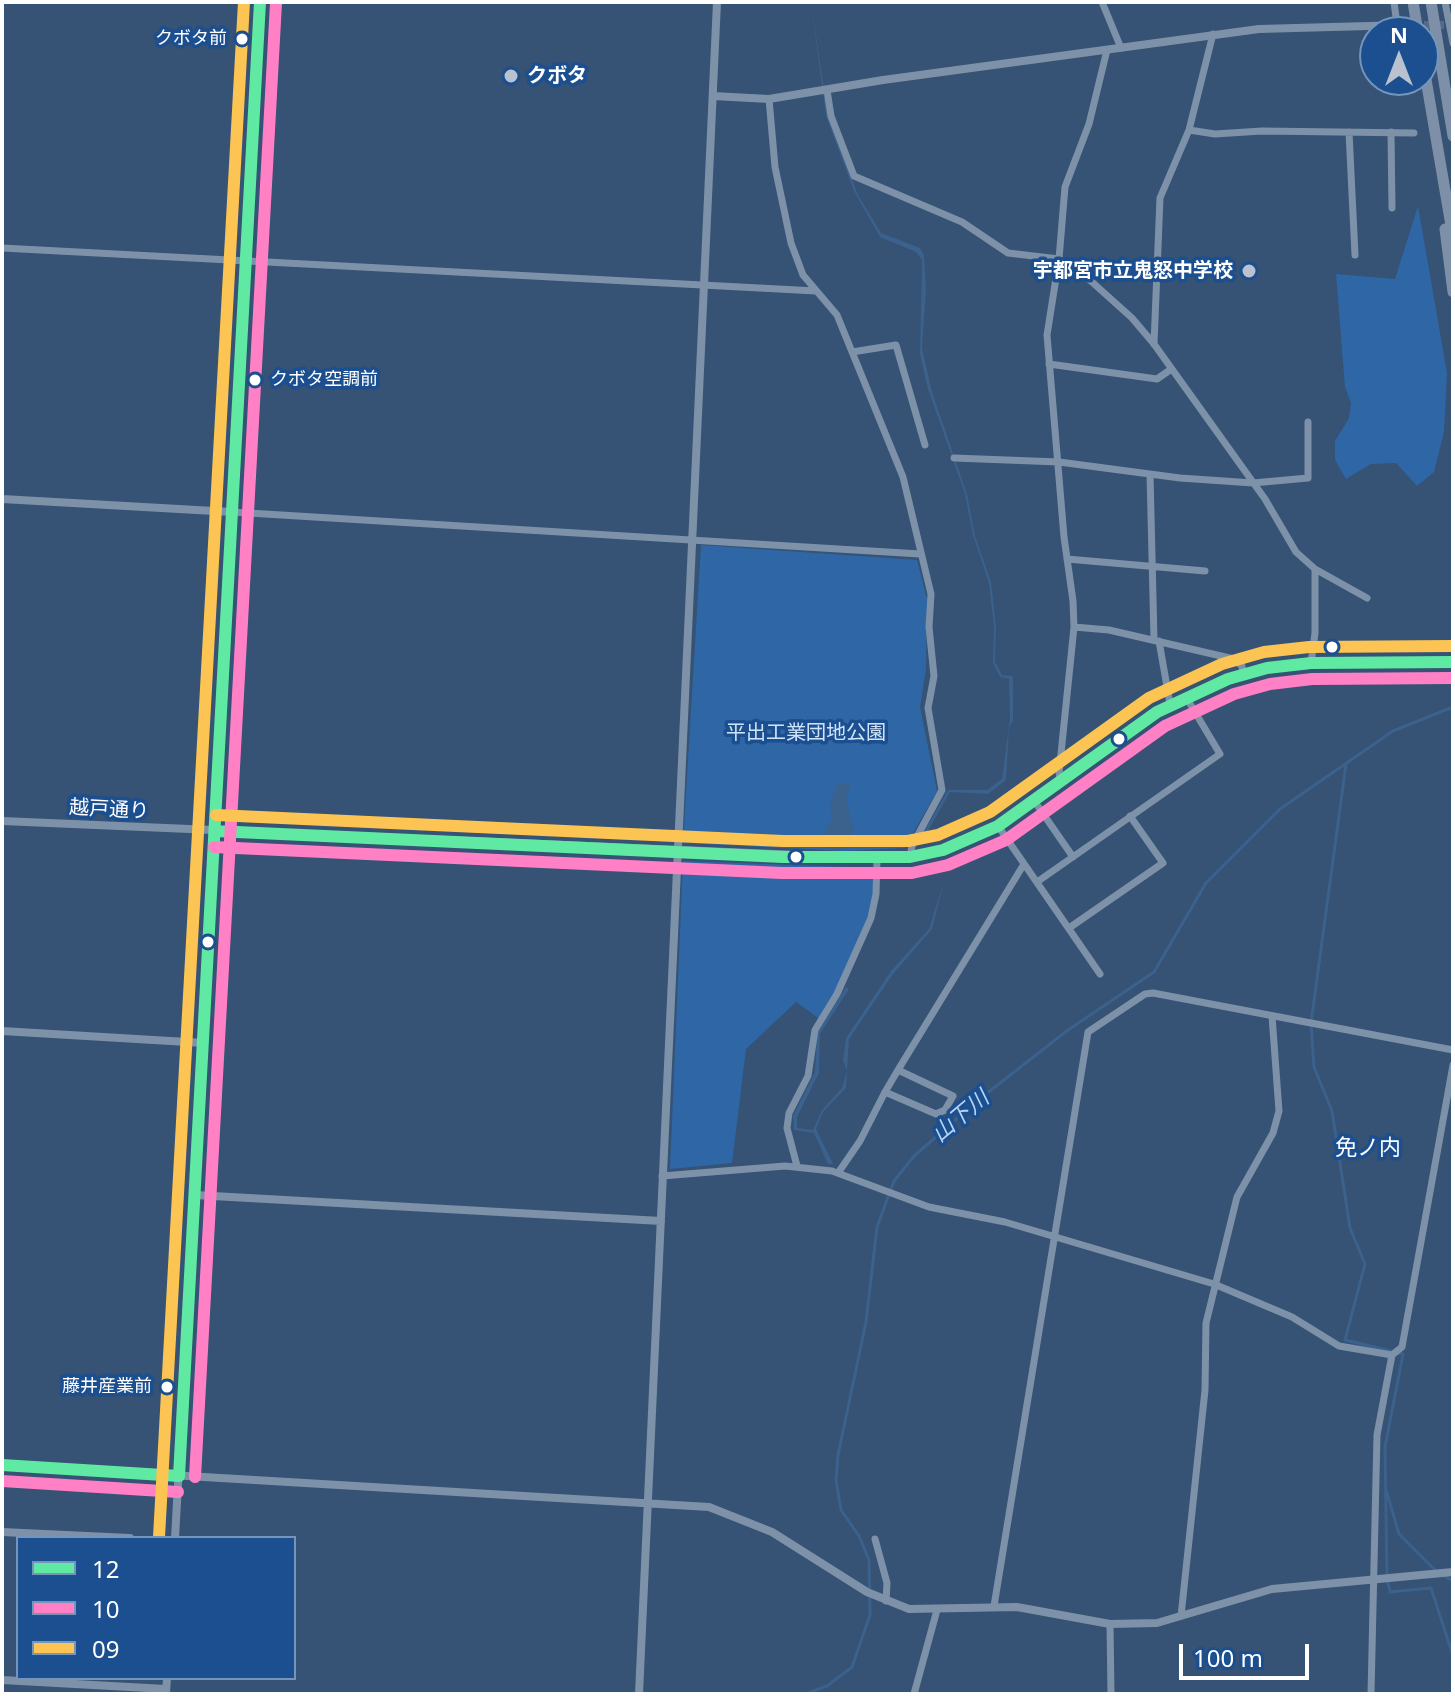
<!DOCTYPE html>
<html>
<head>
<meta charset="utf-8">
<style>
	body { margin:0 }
	#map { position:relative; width:1455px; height:1696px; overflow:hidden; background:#365274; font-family:"Noto Sans",sans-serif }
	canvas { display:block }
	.frame { position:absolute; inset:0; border:4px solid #fff; pointer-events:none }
	.legend { position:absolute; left:16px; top:1536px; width:280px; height:144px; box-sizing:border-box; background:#1b4f8f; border:2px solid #7695bc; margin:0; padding:10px 14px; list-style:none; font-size:24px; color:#fff }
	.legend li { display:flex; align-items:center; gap:16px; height:40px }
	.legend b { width:40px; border:2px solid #7695bc }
	.north { position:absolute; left:1359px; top:16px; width:80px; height:80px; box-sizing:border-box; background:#1b4f8f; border:2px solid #7695bc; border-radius:50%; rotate:0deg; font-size:22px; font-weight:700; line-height:32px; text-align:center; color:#fff }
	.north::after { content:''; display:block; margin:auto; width:28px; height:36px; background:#b9c2ce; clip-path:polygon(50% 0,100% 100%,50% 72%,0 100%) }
	.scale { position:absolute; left:1179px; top:1644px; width:130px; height:36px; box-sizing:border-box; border:4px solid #fff; border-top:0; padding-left:10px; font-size:24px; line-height:28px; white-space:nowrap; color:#fff; -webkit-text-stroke:6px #1b4f8f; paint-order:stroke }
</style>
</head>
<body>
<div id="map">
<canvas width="1455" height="1696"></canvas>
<div class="frame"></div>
<ul class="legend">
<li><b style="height:10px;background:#60e9a3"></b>12</li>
<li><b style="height:10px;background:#ff80c5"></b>10</li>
<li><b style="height:10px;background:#fcc553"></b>09</li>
</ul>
<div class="north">N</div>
<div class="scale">100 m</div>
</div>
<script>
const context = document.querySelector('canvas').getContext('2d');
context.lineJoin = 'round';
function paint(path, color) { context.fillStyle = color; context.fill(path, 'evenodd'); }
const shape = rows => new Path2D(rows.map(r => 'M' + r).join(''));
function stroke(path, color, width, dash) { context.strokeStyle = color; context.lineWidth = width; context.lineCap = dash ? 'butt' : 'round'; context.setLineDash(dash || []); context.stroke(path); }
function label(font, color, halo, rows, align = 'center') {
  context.font = font + ' "Noto Sans","Noto Sans JP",sans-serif'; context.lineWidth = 7; context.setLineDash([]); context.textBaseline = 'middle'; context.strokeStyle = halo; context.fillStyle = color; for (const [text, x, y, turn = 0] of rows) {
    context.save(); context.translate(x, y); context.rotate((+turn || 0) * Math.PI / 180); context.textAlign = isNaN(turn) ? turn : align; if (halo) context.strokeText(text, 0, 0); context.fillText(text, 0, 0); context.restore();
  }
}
const green = shape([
	[1418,206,1447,373,1444,432,1434,472,1417,486,1396,463,1371,464,1346,479,1335,460,1335,441,1349,418,1351,403,1345,387,1336,274,1395,279],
	[701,545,917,560,927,599,926,669,920,707,937,791,905,848,845,851,683,843],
	[683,861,876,868,876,894,866,929,821,1020,796,1002,746,1049,732,1163,670,1169]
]);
const water = shape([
	[811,2,828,116,858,195,881,233,920,248,924,255,926,289,922,348,932,392,967,494,975,536,991,582,996,627,995,662,1002,675,1013,676,1013,721,1009,728,1006,780,988,794,950,792,920,845,917,844,948,790,987,790,1002,779,1010,719,1009,679,1000,677,993,663,994,627,989,583,973,535,965,494,928,389,920,355,922,260,916,252,880,237,854,191,826,116],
	[838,783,850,783,846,801,853,827,852,844,841,851,823,848,821,840,832,819,830,805],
	[944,881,932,929,893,974,849,1039,846,1088,823,1112,816,1129,833,1164,828,1164,814,1133,794,1130,793,1116,815,1072,817,1033,846,987,849,989,820,1034,819,1073,797,1117,797,1128,813,1130,822,1110,842,1088,847,1071,843,1060,846,1038,891,971,929,929]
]);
const stream = shape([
	[1346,764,1311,1023,1314,1067,1332,1111,1350,1228,1365,1264,1345,1340,1391,1351],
	[1398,1353,1403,1354,1385,1447,1387,1578,1390,1592,1431,1588,1453,1656],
	[1387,1493,1399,1534,1437,1572],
	[1444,1576,1453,1581],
	[805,1694,827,1686,852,1667,870,1615,869,1560,859,1536,841,1510,836,1480,838,1455,866,1322,877,1227,894,1181,914,1156,977,1101,1068,1030,1154,972,1206,883,1280,809,1393,731,1453,707]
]);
const tertiaryTunnel = shape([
	[1412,25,1451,25]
]);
const minor = shape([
	[1102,2,1121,48],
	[1394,2,1397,25],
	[1445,2,1453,43],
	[827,90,831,116,854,176,962,222,1008,253,1059,259,1092,282,1132,318,1154,344,1265,499,1296,552,1315,569,1367,598],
	[769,99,775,167,791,243,803,275,837,315,903,477,931,594,929,627,934,676,928,708,942,790,912,846,910,857],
	[1189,130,1215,134,1262,131,1414,133],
	[1349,132,1355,255],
	[1391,132,1392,208],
	[2,248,816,291],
	[1154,344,1160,198,1189,130,1213,34],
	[852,352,896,345,925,445],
	[1049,364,1157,379,1170,370],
	[954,458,1059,462,1180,478,1253,483,1308,478,1308,422],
	[1150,474,1154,639],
	[232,512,920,554],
	[1067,559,1205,571],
	[1074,627,1109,630,1234,659,1242,666,1243,674],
	[1159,641,1170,704],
	[1311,663,1315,633,1315,569],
	[1061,782,1059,773,1074,627,1073,601,1064,537,1047,335,1059,259,1065,187,1089,124,1107,50],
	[1035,802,1073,857],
	[998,826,1100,974],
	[1037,882,1220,754,1186,697],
	[1069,928,1163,863,1130,816],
	[898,1070,953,1096,945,1110,936,1114,885,1092,898,1070,1024,864],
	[797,1166,787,1128,789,1113,808,1076,815,1030,837,994,871,918,876,894,877,859],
	[838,1173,860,1141,885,1092],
	[662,1176,785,1166,832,1171,929,1207,1005,1222,1214,1284,1292,1317,1339,1346,1392,1355],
	[875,1539,887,1583,886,1601],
	[994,1606,1088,1032,1145,994,1153,993,1453,1050],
	[1181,1616,1205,1390,1206,1323,1237,1197,1273,1133,1279,1111,1272,1016],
	[1110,1624,1111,1694],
	[914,1694,937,1610],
	[1371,1694,1377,1435,1392,1355,1402,1347,1453,1065]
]);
const tertiary = shape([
	[1451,25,1453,25],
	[713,96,769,99,883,80,1259,29,1406,25],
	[2,499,232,512],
	[2,821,892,859,943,850,998,826,1157,712,1228,679,1267,668,1311,663,1453,662],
	[2,1031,204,1043],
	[195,1195,661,1221],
	[2,1465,709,1507,772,1532,867,1592,909,1609,1017,1607,1110,1624,1157,1623,1272,1589,1453,1572],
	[2,1532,130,1538],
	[175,1538,260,2],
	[2,1680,166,1689],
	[166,1693,167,1678],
	[639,1694,717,2]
]);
const trunk = shape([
	[1413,2,1418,32],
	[1431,2,1453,136],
	[1423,62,1453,237],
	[1445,229,1453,292]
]);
const bus1 = shape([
	[215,831,783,857,910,857,943,850,998,826,1157,712,1228,679,1267,668,1311,663,1453,662],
	[2,1465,179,1476],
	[179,1476,260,2]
]);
const bus2 = shape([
	[214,847,782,873,912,873,948,865,1006,840,1165,726,1234,694,1270,684,1312,679,1453,678],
	[195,1477,276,3],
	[2,1481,178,1492]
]);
const bus3 = shape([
	[216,815,783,841,908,841,938,835,990,812,1149,698,1222,664,1264,652,1309,647,1453,646],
	[159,1537,244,2]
]);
const markers = [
	[242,39,7,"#fff"],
	[511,76,8,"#b9c2ce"],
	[1249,271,8,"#b9c2ce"],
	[255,380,7,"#fff"],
	[1332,647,7,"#fff"],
	[1119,739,7,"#fff"],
	[796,857,7,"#fff"],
	[208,942,7,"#fff"],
	[167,1387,7,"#fff"]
];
const busNames = [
	["クボタ前",227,39],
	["クボタ空調前",270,380,"left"],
	["藤井産業前",152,1387]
];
const poiNames = [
	["クボタ",527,76],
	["宇都宮市立鬼怒中学校",1233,271,"right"]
];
const parkNames = [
	["平出工業団地公園",806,733]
];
const streetNames = [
	["越戸通り",109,810,3]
];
const waterNames = [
	["山下川",961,1117,-40]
];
const neighbourhoodNames = [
	["免ノ内",1368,1149]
];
paint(green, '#2f66a5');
paint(water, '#3b618d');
stroke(stream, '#3b618d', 3);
stroke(tertiaryTunnel, '#546c89', 8, [8, 4]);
stroke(minor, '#7d92a8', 7);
stroke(tertiary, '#7d92a8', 8);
stroke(trunk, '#7e90a7', 11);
stroke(bus1, '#60e9a3', 12);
stroke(bus2, '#ff80c5', 12);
stroke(bus3, '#fcc553', 12);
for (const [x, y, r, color] of markers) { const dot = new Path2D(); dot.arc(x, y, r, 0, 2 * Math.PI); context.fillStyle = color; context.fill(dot); stroke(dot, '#1b4f8f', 3); }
label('18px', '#fff', '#1b4f8f', busNames, 'right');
label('bold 20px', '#fff', '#1b4f8f', poiNames, 'left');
label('20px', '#cfe3fa', '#1b4f8f', parkNames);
label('20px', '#fff', '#1b4f8f', streetNames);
label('italic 22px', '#b5d3f5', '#1b4f8f', waterNames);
label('22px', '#fff', '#1b4f8f', neighbourhoodNames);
</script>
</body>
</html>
